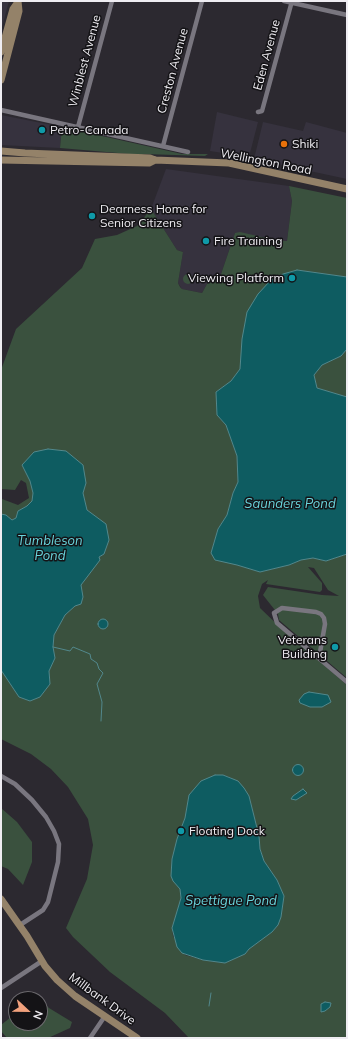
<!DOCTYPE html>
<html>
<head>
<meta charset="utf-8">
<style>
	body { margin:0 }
	#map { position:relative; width:348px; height:1039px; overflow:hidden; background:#2c2930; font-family:Mulish,sans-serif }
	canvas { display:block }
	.frame { position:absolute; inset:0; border:2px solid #efedf2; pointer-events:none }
	.north { position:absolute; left:8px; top:991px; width:40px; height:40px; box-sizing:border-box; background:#141316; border:1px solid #6c6a6e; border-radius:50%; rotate:112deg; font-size:11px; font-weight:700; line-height:16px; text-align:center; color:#efedf2 }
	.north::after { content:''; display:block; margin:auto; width:14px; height:18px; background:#f1a17d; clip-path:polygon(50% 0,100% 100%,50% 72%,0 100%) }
</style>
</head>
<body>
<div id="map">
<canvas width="348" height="1039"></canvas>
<div class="frame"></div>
<div class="north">N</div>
</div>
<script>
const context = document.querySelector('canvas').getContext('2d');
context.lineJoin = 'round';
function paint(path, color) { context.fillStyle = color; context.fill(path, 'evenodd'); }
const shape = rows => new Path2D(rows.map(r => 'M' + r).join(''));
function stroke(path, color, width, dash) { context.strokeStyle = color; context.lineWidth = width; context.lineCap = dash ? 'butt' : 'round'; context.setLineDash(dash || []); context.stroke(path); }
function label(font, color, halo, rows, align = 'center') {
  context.font = font + ' Mulish,sans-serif'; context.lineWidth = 3; context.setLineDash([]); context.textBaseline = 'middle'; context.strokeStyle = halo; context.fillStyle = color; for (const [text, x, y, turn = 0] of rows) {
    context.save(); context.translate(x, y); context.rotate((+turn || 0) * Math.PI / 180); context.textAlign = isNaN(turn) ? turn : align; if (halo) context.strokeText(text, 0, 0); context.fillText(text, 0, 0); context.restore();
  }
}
const built = shape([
	[1,1,9,1,1,31],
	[217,112,258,122,249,157,210,151],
	[1,115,62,127,60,148,1,145],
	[263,122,303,131,306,122,347,133,347,179,254,159],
	[166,169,289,186,292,201,287,241,235,233,220,277,207,284,202,293,182,289,178,283,183,252,177,250,151,209]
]);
const green = shape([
	[62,127,182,154,208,154,205,156,144,154,141,155,60,148],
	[289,186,347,198,347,277,297,270,242,357,240,369,231,381,216,392,217,415,226,425,237,456,238,482,233,493,227,515,218,529,211,553,237,565,260,572,289,565,301,560,313,558,326,561,347,554,347,678,279,620,278,614,263,595,268,587,322,595,339,596,328,590,314,568,308,567,322,583,322,590,320,592,266,584,268,580,262,584,258,596,260,608,285,632,347,685,347,1038,189,1038,165,1013,110,972,73,937,66,928,87,879,93,845,88,819,68,787,51,769,31,754,1,739,1,670,19,697,30,701,40,697,50,684,49,671,55,658,53,647,54,635,65,615,75,606,80,585,99,560,99,557,104,554,109,540,95,517,87,510,83,493,86,483,22,465,30,481,33,493,32,501,27,506,18,511,16,518,12,520,6,515,1,514,2,499,18,505,29,498,26,483,21,480,15,490,1,489,1,370,16,329,82,268,95,239,117,235,137,226,151,209,177,250,183,252,178,283,180,287,182,289,202,293,207,284,220,277,235,233,240,232,275,240,287,241,292,201],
	[215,775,223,775,231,778,249,796,259,836,260,849,264,861,277,880,284,896,278,925,272,932,249,949,245,954,225,963,203,960,185,955,173,936,172,928,181,898,180,889,171,869,172,859,177,839,185,818,189,795],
	'183 279a5 5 0 1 1 10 0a5 5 0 1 1-10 0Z',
	[347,349,347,397,317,388,314,375,322,365,341,356],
	[1,808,17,822,32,842,32,862,23,885,8,869,1,866],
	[37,996,49,1008,72,1022,70,1028,48,1038,7,1038,1,1031,1,1025,16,1013,16,1023,40,1023,40,999,33,999]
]);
const water = shape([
	[297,270,347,277,347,349,341,356,322,365,314,375,317,388,347,397,347,554,326,561,313,558,301,560,289,565,260,572,237,565,215,560,211,553,218,529,227,515,233,493,238,482,237,456,226,425,217,415,216,392,231,381,240,369,242,339,247,312,258,294,270,281,283,274,297,270],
	[48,449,66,451,83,465,86,483,83,493,87,510,106,524,109,540,104,554,99,557,100,560,81,585,83,597,81,604,75,606,65,615,54,635,53,647,55,658,49,671,50,684,40,697,30,701,19,697,1,670,1,514,6,515,12,520,16,518,18,511,27,506,32,501,33,493,30,481,22,465,34,452,48,449],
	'98 624a5 5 0 1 1 10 0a5 5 0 1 1-10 0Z',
	[309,692,328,695,331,702,322,707,310,707,300,703,299,700,304,694,309,692],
	'292.5 770a5.5 5.5 0 1 1 11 0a5.5 5.5 0 1 1-11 0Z',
	[215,775,223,775,238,781,244,788,249,796,259,836,260,849,264,861,277,880,284,896,281,917,278,925,272,932,249,949,245,954,225,963,203,960,182,953,177,947,172,928,181,898,180,889,173,881,171,876,172,859,177,839,185,818,189,795,201,781,215,775],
	[303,789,307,793,296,800,291,799,293,796,303,789],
	[325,1002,331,1003,330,1007,325,1011,321,1012,321,1004,325,1002]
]);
const stream = shape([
	[53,647,70,651,73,647,90,654,91,659,97,663,99,669,103,673,97,684,102,702,101,721],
	[209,1006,211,993]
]);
const street = shape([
	[284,1,347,15],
	[1,110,188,152],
	[258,112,262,111,292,1],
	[78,127,112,1],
	[163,146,202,1],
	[319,658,325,624,324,618,321,614,316,612,282,608,274,613,277,623,347,682],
	[1,776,15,784,32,800,46,817,54,831,59,844,58,862,48,902,43,910,20,925],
	[1,988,42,961],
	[90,1038,105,1016]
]);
const secondary = shape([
	[1,52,13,9,18,2],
	[1,80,19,11,18,1],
	[1,151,25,153,150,158,155,160,229,163,347,189],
	[1,160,149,163,155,160],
	[1,899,27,936,45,966,57,980,75,996,137,1038]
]);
const markers = [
	[42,130,4,"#0f9aa8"],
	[284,144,4,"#e8710a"],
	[92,216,4,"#0f9aa8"],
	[206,241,4,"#0f9aa8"],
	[292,278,4,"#0f9aa8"],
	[335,647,4,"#0f9aa8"],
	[181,831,4,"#0f9aa8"]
];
const streetNames = [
	["Eden Avenue",267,55,-75],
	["Winblest Avenue",85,61,-75],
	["Creston Avenue",173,71,-75],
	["Wellington Road",266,162,11],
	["Millbank Drive",102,999,36]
];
const poiNames = [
	["Petro-Canada",50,130],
	["Shiki",292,144],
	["Dearness Home for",100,209],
	["Senior Citizens",100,223],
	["Fire Training",214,241],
	["Viewing Platform",284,278,"right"],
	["Veterans",327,640,"right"],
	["Building",327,654,"right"],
	["Floating Dock",189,831]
];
const waterNames = [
	["Saunders Pond",290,504],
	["Tumbleson",50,541],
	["Pond",50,556],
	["Spettigue Pond",231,901]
];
paint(built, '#36323e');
paint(green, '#3a513e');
paint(water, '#0e5c61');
stroke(water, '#52888c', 1);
stroke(stream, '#52888c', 1);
stroke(street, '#79767f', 4.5);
stroke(secondary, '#948269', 7);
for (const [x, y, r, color] of markers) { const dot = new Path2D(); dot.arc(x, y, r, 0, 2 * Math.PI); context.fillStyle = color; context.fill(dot); stroke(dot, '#141316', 1.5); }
label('12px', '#efedf2', '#141316', streetNames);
label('12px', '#efedf2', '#141316', poiNames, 'left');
label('italic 13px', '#69d4dc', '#141316', waterNames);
</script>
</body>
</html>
